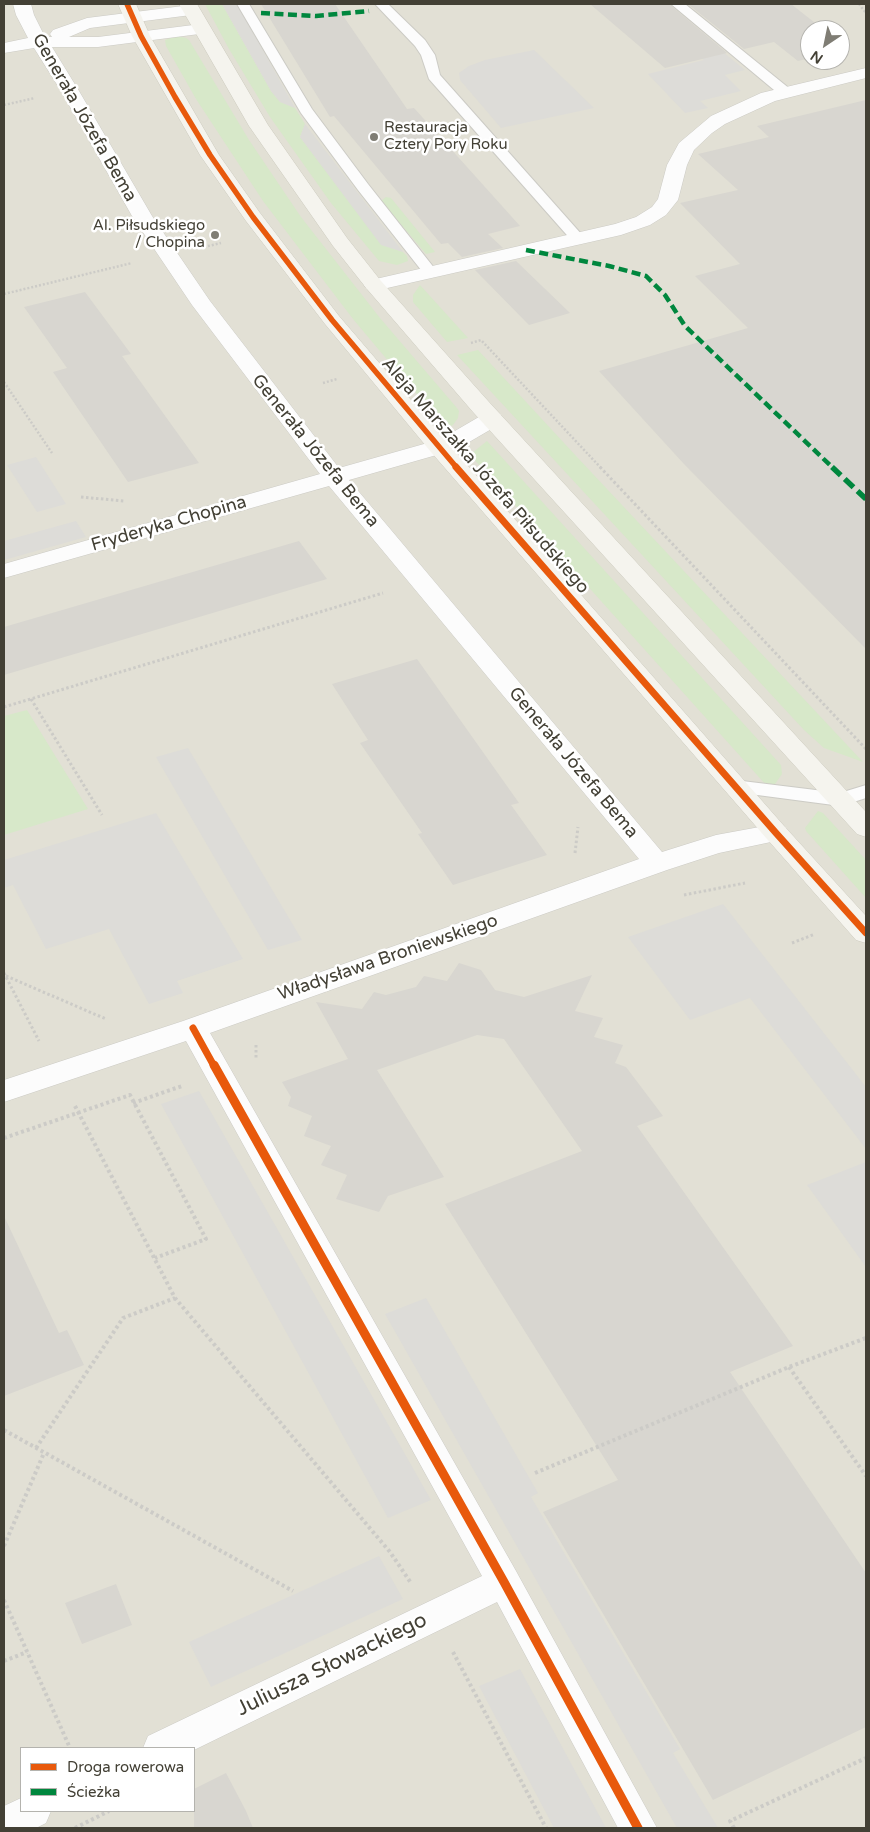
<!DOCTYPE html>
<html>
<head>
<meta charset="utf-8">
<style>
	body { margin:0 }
	#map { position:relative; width:870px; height:1832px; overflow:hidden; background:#eeede8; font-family:"Varela Round",sans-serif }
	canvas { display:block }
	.frame { position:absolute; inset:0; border:5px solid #434035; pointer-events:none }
	.legend { position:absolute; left:20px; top:1747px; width:175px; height:65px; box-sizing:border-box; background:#fff; border:1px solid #b4b3ae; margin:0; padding:6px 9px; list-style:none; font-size:15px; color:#434035 }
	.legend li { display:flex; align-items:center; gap:10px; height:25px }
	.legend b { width:25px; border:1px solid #b4b3ae }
	.north { position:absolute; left:800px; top:20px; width:50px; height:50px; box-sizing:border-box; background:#fff; border:1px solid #b4b3ae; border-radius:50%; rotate:214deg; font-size:14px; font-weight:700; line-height:20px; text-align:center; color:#434035 }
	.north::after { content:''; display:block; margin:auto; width:18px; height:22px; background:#7f7d74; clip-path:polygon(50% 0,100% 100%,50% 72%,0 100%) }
</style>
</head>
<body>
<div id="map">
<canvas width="870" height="1832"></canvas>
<div class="frame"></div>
<ul class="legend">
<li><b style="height:6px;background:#e8590c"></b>Droga rowerowa</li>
<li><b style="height:6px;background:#00873e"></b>Ścieżka</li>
</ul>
<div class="north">N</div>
</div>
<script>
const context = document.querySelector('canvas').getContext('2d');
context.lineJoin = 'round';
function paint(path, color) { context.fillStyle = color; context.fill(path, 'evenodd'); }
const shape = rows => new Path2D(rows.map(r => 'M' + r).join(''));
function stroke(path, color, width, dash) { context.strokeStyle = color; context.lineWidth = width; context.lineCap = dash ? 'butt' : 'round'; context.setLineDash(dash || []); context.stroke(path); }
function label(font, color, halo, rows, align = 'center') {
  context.font = font + ' "Varela Round",sans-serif'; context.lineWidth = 5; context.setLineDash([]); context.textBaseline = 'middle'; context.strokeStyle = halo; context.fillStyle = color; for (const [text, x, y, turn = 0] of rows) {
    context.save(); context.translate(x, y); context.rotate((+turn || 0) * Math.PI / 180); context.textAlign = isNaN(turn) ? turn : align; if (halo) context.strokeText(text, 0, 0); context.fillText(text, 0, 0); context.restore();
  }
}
const residential = shape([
	[4,4,866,4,866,1828,4,1828],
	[810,30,840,30,840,60,810,60],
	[21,1748,194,1748,194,1811,21,1811]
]);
const green = shape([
	[205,4,222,4,271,91,280,102,295,108,305,124,300,137,381,244,403,252,407,256,408,261,397,265,379,261,331,203,270,117,229,49],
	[176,36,186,38,189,40,249,140,301,217,380,318,457,408,459,411,458,418,453,425,448,427,443,423,400,375,353,319,263,201,196,99,166,46,165,40],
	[386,197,391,198,435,252,426,254,381,201],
	[420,285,468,338,447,342,413,302,413,295],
	[478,350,577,457,863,762,824,748,804,730,457,355],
	[487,441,781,765,782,774,775,784,771,787,766,785,471,456,472,453],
	[27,710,88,809,4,835,4,716],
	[818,811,823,813,866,860,866,898,806,831,805,828]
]);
const parking = shape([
	[222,4,237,4,295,108,280,102,271,91],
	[636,4,664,4,745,70,725,75,741,91,700,101,708,108,685,113,648,74,704,60],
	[534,50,594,108,501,128,460,80,459,73,469,66,485,60],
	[305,124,403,252,381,245,300,137],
	[36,457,66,504,37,512,7,465],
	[76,521,86,537,4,560,4,541],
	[188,748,302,940,268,950,156,757],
	[156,813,243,959,177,981,183,993,149,1004,109,929,46,949,13,885,4,888,4,860],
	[723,904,866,1087,866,1149,750,998,690,1020,628,937],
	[199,1091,431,1500,388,1518,161,1104],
	[866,1162,866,1267,807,1185],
	[426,1298,538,1493,531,1497,680,1749,673,1753,718,1828,677,1828,385,1314],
	[379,1556,403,1599,211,1687,189,1642],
	[520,1669,606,1828,554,1828,479,1686]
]);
const building = shape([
	[261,4,335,4,407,109,414,108,520,226,488,234,503,248,462,257,448,243,441,244,334,116,330,117],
	[590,4,669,4,727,53,665,68],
	[688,4,791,4,824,30,810,30,810,58,798,61,774,42,744,49],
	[866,100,866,649,684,464,599,371,748,328,695,276,740,264,680,203,738,190,698,154,769,137,757,126],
	[516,261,570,313,529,325,475,270],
	[85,292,131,354,122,356,199,463,128,482,53,372,67,368,24,307],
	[299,541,327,579,4,675,4,627],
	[417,659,519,803,511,805,547,855,453,885,418,834,422,833,360,743,368,740,332,684],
	[459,963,481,970,495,990,524,997,592,975,575,1011,603,1018,594,1037,623,1045,615,1063,626,1067,663,1116,637,1126,793,1346,730,1372,866,1573,866,1727,713,1800,543,1512,618,1480,445,1204,582,1151,504,1039,477,1035,377,1070,444,1177,388,1196,379,1212,336,1199,347,1175,321,1165,331,1146,304,1136,312,1116,288,1106,291,1097,282,1082,348,1059,316,1002,362,1009,374,992,386,995,416,987,424,976,447,981],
	[4,1216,59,1333,67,1330,84,1365,4,1396],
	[116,1584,132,1625,82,1644,65,1603],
	[226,1773,246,1811,253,1828,194,1828,194,1789]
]);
const pathFar2 = shape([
	[859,4,866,13],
	[4,105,35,98],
	[204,247,221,243],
	[4,294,132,263],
	[471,343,481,340,601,468],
	[4,382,52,453],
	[323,383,337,379]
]);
const pathFar1 = shape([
	[600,467,866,749],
	[81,497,124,501],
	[31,699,102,815],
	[4,707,383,593],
	[575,853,578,827],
	[684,895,745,883],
	[792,943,815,934],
	[4,973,39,1041],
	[6,976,106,1019],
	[256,1045,256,1058]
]);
const path = shape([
	[133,1103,182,1086],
	[75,1106,175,1298,390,1552,411,1583],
	[4,1138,130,1095,206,1239,155,1258],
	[789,1367,866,1476],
	[4,1430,293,1591],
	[36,1448,123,1318,175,1298],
	[535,1473,789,1367,866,1338],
	[4,1546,44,1453],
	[4,1600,70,1748],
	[453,1652,546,1828],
	[4,1661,27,1652],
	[75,1828,109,1811],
	[734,1828,730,1821,866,1758]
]);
const lane = shape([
	[237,4,249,4,312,109,368,184,435,269,438,272,435,275,425,275,358,190,301,113,237,4],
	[375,4,388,4,425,40,435,55,440,75,583,236,585,239,583,242,573,242,429,79,421,55,415,46,375,4],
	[671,4,685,4,790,89,792,92,790,95,780,95,671,4],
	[734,780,840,793,866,785,866,798,841,806,727,791,725,786,727,781,734,780]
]);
const street = shape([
	[13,4,31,4,34,15,45,37,52,37,50,34,53,30,87,18,191,5,197,6,200,10,197,14,191,15,90,28,69,37,98,37,201,24,207,25,210,29,207,33,98,47,52,47,79,91,152,216,210,301,339,468,431,442,448,435,484,414,492,412,500,414,503,419,500,424,464,445,447,452,349,480,662,852,716,835,776,824,785,827,789,833,785,839,719,853,667,870,210,1033,516,1571,657,1828,618,1828,497,1602,194,1750,194,1748,143,1748,148,1736,482,1576,186,1041,4,1102,4,1080,183,1021,639,859,329,486,4,578,4,564,320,474,192,305,132,216,61,91,34,48,4,53,4,43,28,38,16,15,13,4],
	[866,68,866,78,775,101,725,124,712,133,694,150,687,165,678,200,666,215,650,225,621,235,374,291,367,289,364,285,367,281,615,224,636,217,652,207,658,199,667,165,679,143,711,116,761,93,866,68],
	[21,1798,21,1811,51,1811,46,1823,36,1828,4,1828,4,1806,21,1798]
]);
const secondary = shape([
	[118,4,136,4,150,36,219,155,260,213,339,316,447,442,785,827,866,916,866,943,856,940,767,839,431,452,325,324,246,221,200,155,132,36,118,4],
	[179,4,197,4,268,125,347,238,381,281,489,402,866,812,866,837,857,834,473,412,367,289,333,246,249,126,179,4]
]);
const quietFar1 = shape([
	[261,13,316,16,369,11],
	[526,250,609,266,646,276,665,295,685,326,833,468]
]);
const quiet = shape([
	[832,467,866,499]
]);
const cyclewayFar2 = shape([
	[127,4,141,36,175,97,210,155,253,217,332,320,457,468]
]);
const cyclewayFar1 = shape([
	[456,467,776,833,866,933],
	[193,1028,214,1066]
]);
const cycleway = shape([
	[214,1065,504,1582,638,1828]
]);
const markers = [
	[374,137,5,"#7f7d74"],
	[215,235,5,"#7f7d74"]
];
const farPoinames = [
	["Restauracja",384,128],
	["Cztery Pory Roku",384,145],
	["Al. Piłsudskiego",205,226,"right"],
	["/ Chopina",205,243,"right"]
];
const streetNames = [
	["Generała Józefa Bema",84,118,60],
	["Generała Józefa Bema",315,451,51],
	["Aleja Marszałka Józefa Piłsudskiego",485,476,49],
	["Fryderyka Chopina",169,524,-16],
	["Generała Józefa Bema",573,763,50],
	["Władysława Broniewskiego",388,958,-19]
];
const nearStreetnames = [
	["Juliusza Słowackiego",332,1665,-26]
];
paint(residential, '#e2e0d5');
paint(green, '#d7e8c9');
paint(parking, '#dddcd8');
paint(building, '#d8d6d0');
stroke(lane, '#cccbc5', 2);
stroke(street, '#cccbc5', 1);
stroke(secondary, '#cdcbbf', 1);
stroke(pathFar2, '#cccbc7', 2.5, [2, 2]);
stroke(pathFar1, '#cccbc7', 3, [2.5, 2.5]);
stroke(path, '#cccbc7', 4, [3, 3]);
paint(lane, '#fcfcfc');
paint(street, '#fcfcfc');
paint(secondary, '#f5f4ee');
stroke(quietFar1, '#00873e', 4.5, [9, 4.5]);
stroke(quiet, '#00873e', 5.5, [12, 5.5]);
stroke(cyclewayFar2, '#e8590c', 5.5);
stroke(cyclewayFar1, '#e8590c', 7);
stroke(cycleway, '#e8590c', 9);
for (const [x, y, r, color] of markers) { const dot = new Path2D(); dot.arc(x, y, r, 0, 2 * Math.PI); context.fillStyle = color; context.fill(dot); stroke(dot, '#fff', 2); }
label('15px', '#434035', '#fff', farPoinames, 'left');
label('18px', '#434035', '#fff', streetNames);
label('21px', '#434035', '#fff', nearStreetnames);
</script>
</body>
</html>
